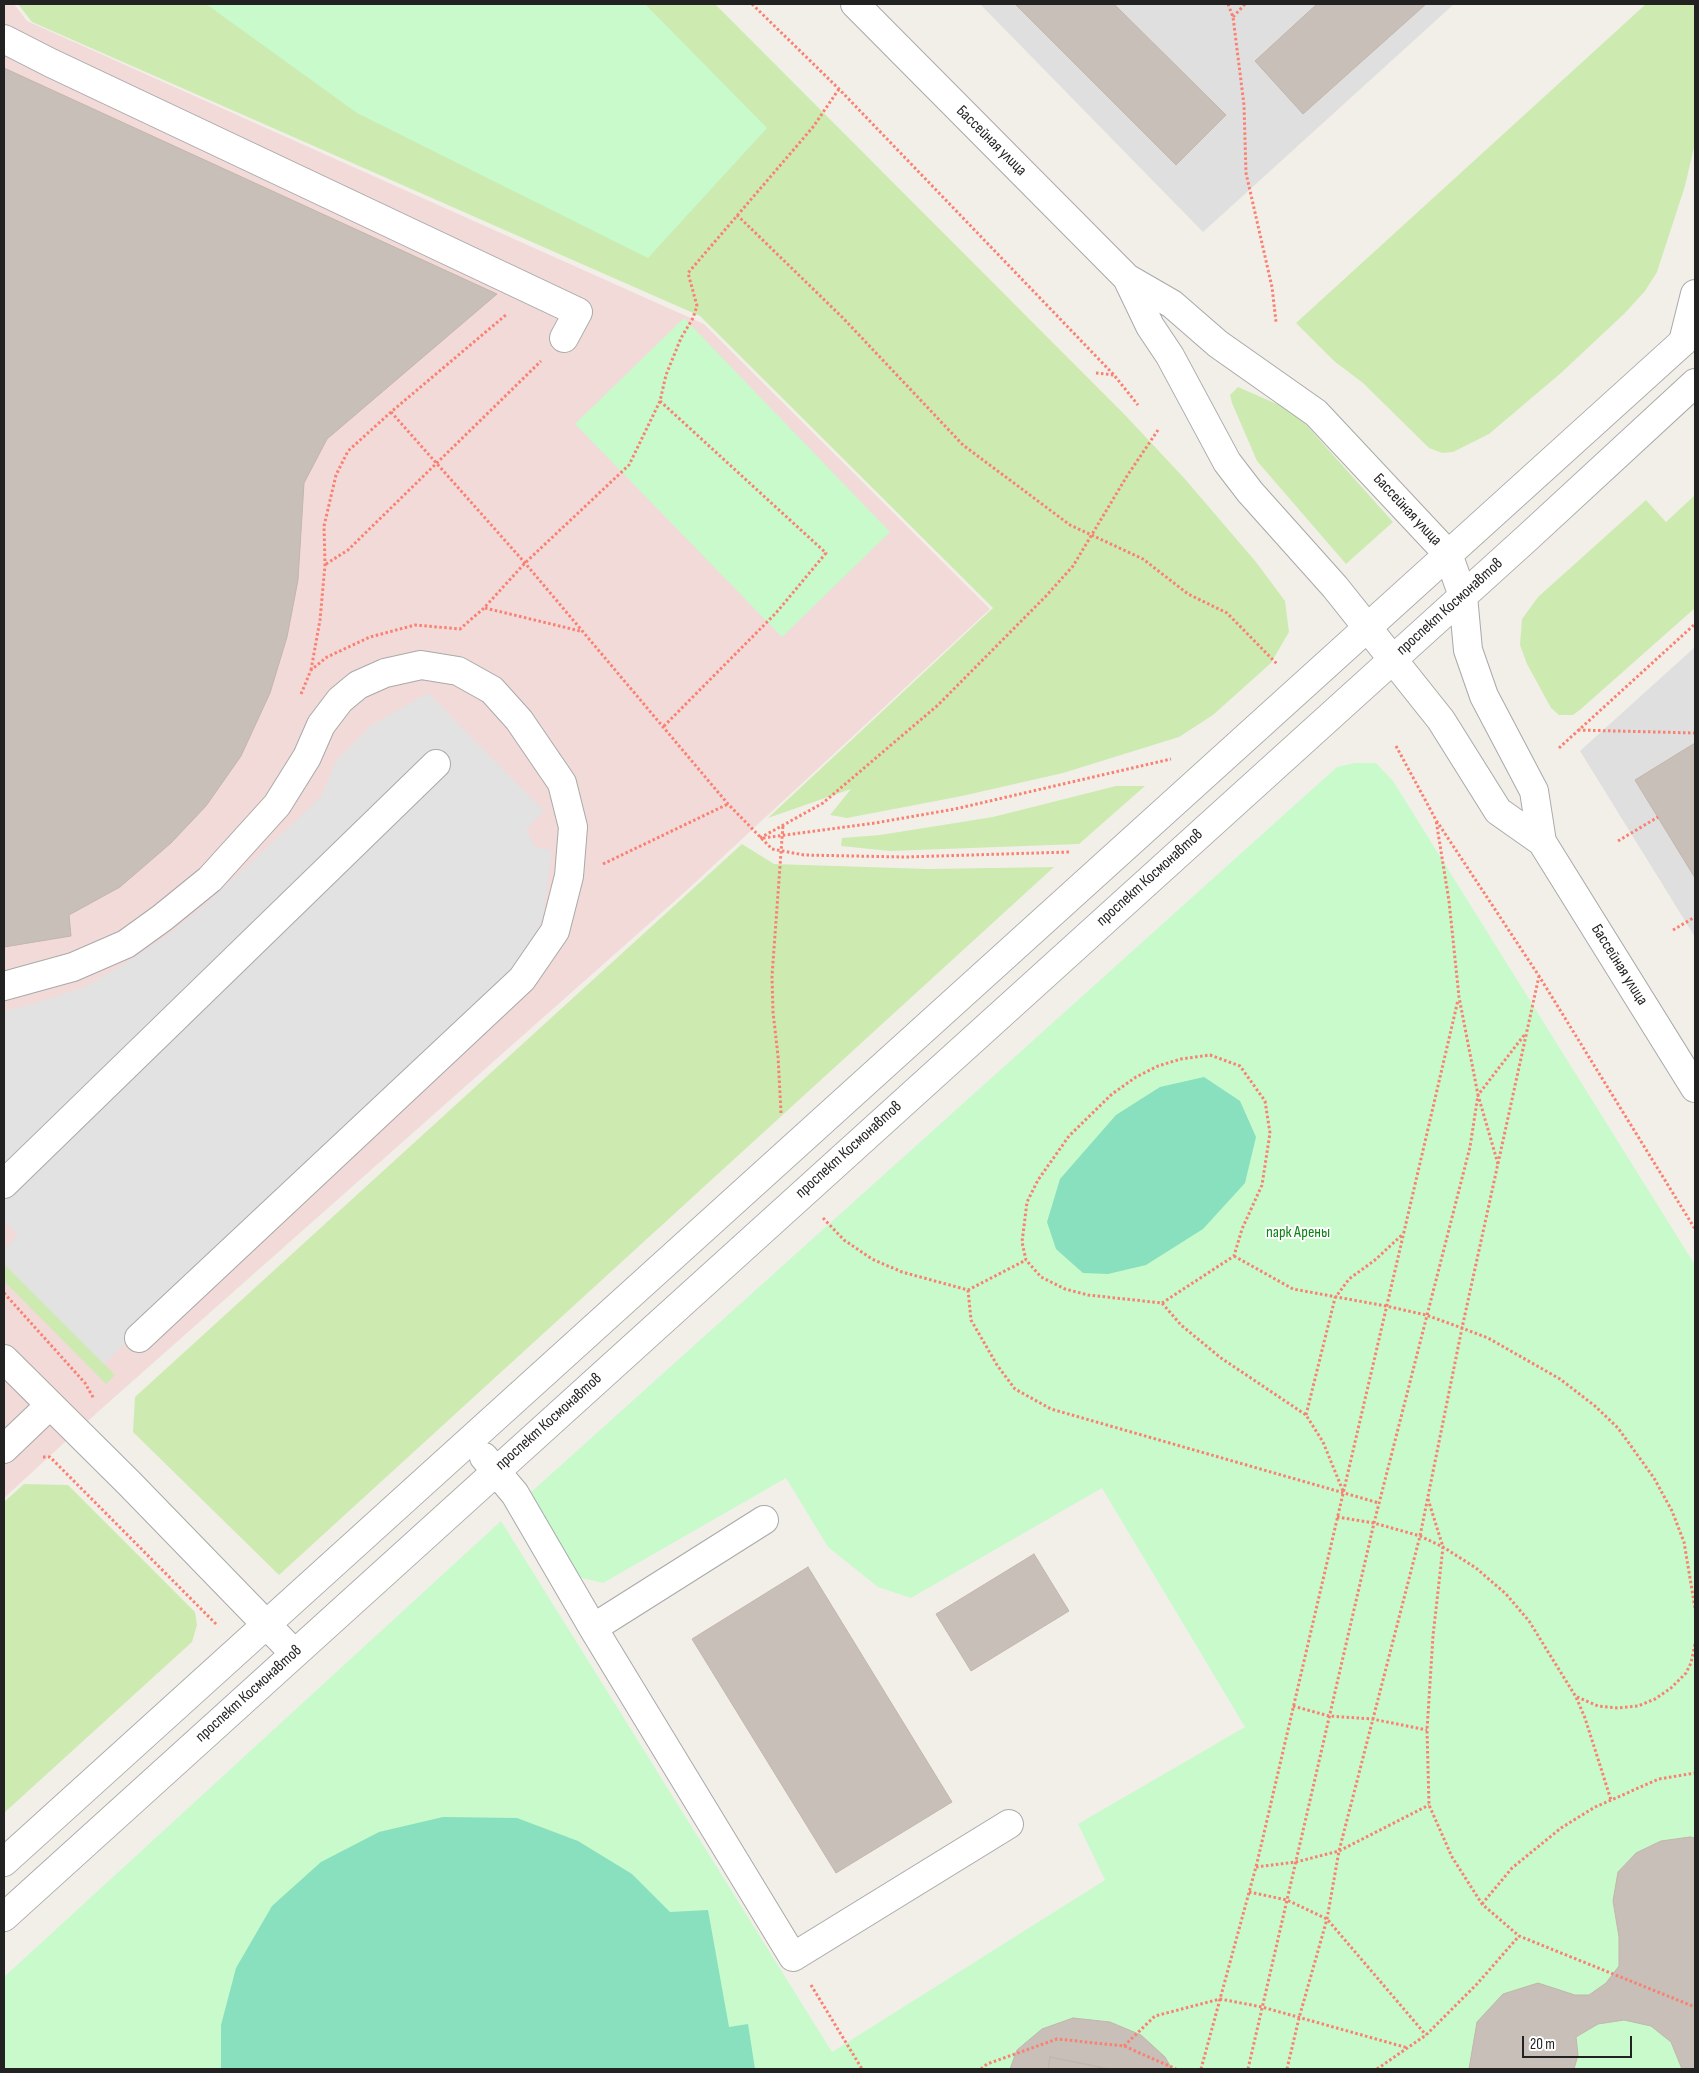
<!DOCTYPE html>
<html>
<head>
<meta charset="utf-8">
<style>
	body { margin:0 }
	#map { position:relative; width:1699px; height:2073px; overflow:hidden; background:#f2efe9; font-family:"Sofia Sans Condensed",sans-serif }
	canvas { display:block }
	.frame { position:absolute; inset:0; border:5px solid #222; pointer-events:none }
	.scale { position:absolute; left:1522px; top:2036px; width:110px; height:22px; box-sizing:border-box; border:2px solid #222; border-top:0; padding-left:6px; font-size:15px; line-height:18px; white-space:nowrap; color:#222; -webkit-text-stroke:4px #fff; paint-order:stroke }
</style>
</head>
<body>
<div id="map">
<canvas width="1699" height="2073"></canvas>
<div class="frame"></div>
<div class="scale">20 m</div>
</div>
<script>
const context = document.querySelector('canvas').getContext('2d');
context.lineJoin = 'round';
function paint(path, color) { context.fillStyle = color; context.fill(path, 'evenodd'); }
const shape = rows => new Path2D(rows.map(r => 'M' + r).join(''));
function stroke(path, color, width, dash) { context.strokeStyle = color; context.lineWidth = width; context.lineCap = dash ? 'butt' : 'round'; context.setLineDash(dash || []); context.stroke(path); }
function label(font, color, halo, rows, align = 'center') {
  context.font = font + ' "Sofia Sans Condensed",sans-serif'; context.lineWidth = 4; context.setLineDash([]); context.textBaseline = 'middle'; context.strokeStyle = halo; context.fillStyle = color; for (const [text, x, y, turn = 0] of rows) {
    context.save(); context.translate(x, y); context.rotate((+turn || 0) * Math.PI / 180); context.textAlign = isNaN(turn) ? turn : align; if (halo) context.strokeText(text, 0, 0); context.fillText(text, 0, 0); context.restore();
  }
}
const residential = shape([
	[980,4,1454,4,1203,232],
	[1695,647,1695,937,1580,751]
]);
const commercial = shape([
	[4,4,14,4,27,21,704,324,990,609,686,891,100,1410,4,1498]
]);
const grass = shape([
	[18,4,715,4,1126,416,1185,479,1256,562,1285,601,1289,632,1271,663,1213,715,1179,737,1063,773,962,796,847,818,830,815,851,789,768,818,993,608,700,316,32,22],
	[1646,4,1695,4,1695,143,1685,186,1657,272,1645,291,1624,314,1561,373,1489,434,1453,452,1442,453,1429,448,1363,383,1334,361,1296,323],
	[1238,387,1286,408,1300,418,1393,522,1346,564,1257,461,1232,403,1230,395],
	[1695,495,1695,608,1581,709,1573,715,1559,715,1551,708,1527,664,1520,645,1522,619,1538,597,1646,500,1666,522],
	[1116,786,1145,786,1079,844,890,851,841,846,842,838,880,835,993,817],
	[742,844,774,864,928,869,1054,867,279,1575,133,1432,135,1397],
	[4,1261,115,1375,106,1384,4,1281],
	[24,1484,68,1485,195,1612,197,1625,192,1642,4,1813,4,1502]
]);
const park = shape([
	[206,4,645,4,767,128,648,258,357,113],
	[684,318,890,532,782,637,575,424],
	[1355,763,1376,763,1393,781,1695,1265,1695,2069,4,2069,4,1977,501,1521,832,2052,1105,1880,1078,1824,1245,1727,1102,1488,911,1598,878,1587,828,1547,786,1478,603,1583,574,1576,529,1494,1337,767]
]);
const pitch = shape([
	[1204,1077,1240,1101,1256,1137,1245,1183,1203,1229,1146,1265,1108,1274,1083,1273,1056,1249,1047,1222,1060,1179,1116,1115,1160,1087],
	[443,1817,517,1818,578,1841,632,1874,670,1912,708,1910,729,2027,748,2024,755,2069,221,2069,221,2025,236,1968,272,1906,321,1862,379,1832]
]);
const parking = shape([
	[428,693,544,811,526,830,537,848,552,850,543,917,529,947,507,976,484,999,104,1364,4,1264,4,1250,18,1235,4,1220,4,1011,36,1003,82,988,123,965,168,935,207,903,321,797,336,761,372,725]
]);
const building = shape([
	[1015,4,1114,4,1226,115,1176,165,1015,4],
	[1317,4,1426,4,1303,114,1255,61,1317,4],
	[4,68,497,294,327,439,304,483,298,580,287,637,270,693,241,756,206,806,171,843,120,887,69,915,71,936,4,947,4,68],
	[1695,743,1695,878,1635,780,1695,743],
	[1034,1554,1069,1611,971,1671,936,1614,1034,1554],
	[808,1567,952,1802,836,1873,692,1639,808,1567],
	[1690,1837,1695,1838,1695,2069,1682,2069,1671,2042,1651,2026,1624,2020,1598,2024,1576,2037,1578,2055,1574,2069,1469,2069,1477,2022,1503,1994,1538,1983,1575,1995,1589,1995,1606,1983,1619,1966,1619,1937,1613,1901,1618,1872,1636,1853,1661,1841,1690,1837],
	[1073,2018,1110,2022,1141,2035,1165,2057,1172,2069,1109,2069,1050,2057,1048,2069,1010,2069,1017,2050,1042,2029,1073,2018],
	[1050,2057,1109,2069,1048,2069,1050,2057]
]);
const path = shape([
	[752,4,839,89,1114,375,1138,405],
	[1228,4,1233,17,1244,105,1246,173,1272,287,1276,322],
	[1233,17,1245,4],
	[737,215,843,318,963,445,1070,525,1143,559,1188,594,1227,613,1278,665],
	[1096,373,1114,375],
	[660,401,826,553,776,613,664,726],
	[391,412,525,563,728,804,772,849,804,855,905,857,1069,852],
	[326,564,348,550,541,361],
	[485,608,580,631],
	[311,670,320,620,325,565,324,526,336,475,348,451,391,412,507,314],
	[301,694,311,670,327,657,370,637,415,625,460,629,484,608,525,563,629,465,660,401,666,375,681,338,693,318,697,306,688,273,813,127,839,89],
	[1578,730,1695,733],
	[1396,746,1436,820,1539,976,1695,1229],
	[1559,748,1695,624],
	[760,838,823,803,938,705,1046,596,1073,566,1127,476,1158,430],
	[763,838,875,823,955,809,1171,759],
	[1618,841,1658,817],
	[603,864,728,804],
	[1673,930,1695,917],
	[781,1113,778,1056,773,1012,772,976,783,825],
	[1498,1164,1478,1095,1525,1034],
	[823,1218,844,1240,872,1259,902,1272,968,1290,1026,1260],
	[1234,1256,1293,1289,1386,1306,1426,1315,1462,1328,1488,1338,1560,1379,1595,1406,1618,1428,1654,1478,1672,1511,1684,1542,1695,1608],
	[968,1290,971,1320,997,1365,1015,1389,1051,1409,1379,1503],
	[4,1293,85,1383,94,1399],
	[1162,1303,1234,1256,1242,1229,1262,1185,1270,1133,1265,1101,1240,1066,1210,1055,1181,1059,1158,1066,1136,1077,1112,1094,1069,1136,1038,1180,1027,1202,1022,1242,1026,1260,1041,1277,1065,1289,1088,1295,1162,1303,1181,1325,1221,1358,1306,1415,1323,1442,1343,1491],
	[1306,1415,1335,1298,1349,1279,1375,1260,1403,1234],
	[43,1457,50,1457,217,1625],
	[1428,1499,1443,1547,1433,1636,1427,1730,1429,1805,1452,1857,1482,1904,1519,1936,1695,2007],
	[1337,1517,1374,1523,1420,1536,1443,1547,1476,1568,1506,1594,1529,1621,1576,1697,1585,1718,1611,1800],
	[1577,1697,1598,1706,1618,1708,1638,1706,1655,1699,1671,1688,1686,1673,1691,1663,1695,1644],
	[1293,1706,1329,1716,1372,1719,1427,1730],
	[1256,1867,1296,1862,1339,1851,1429,1805],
	[1249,1892,1287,1900,1327,1919,1426,2035],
	[1482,1904,1512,1868,1561,1828,1595,1807,1659,1779,1695,1773],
	[811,1985,862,2069],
	[1124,2046,1155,2016,1220,1999,1262,2007,1408,2048],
	[981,2069,987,2064,1057,2039,1124,2046,1176,2069],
	[1201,2069,1257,1863,1458,1000],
	[1248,2069,1374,1523,1470,1147,1478,1095,1459,997,1449,901,1436,820],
	[1287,2069,1299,2018,1327,1919,1339,1851,1420,1536,1462,1328,1539,976],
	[1377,2069,1426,2035,1477,1984,1519,1936]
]);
const minor = shape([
	[855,4,1127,278,1172,304,1218,344,1316,413,1448,554,1463,596,1468,650,1484,696,1534,791,1542,842],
	[4,39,51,63,578,312,564,338],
	[1127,278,1150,326,1170,356,1227,462,1250,492,1335,587,1441,720,1498,811,1542,842,1695,1088],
	[1683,342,1695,294],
	[4,986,73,967,126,944,162,918,210,879,277,805,307,757,321,725,340,700,358,685,385,673,421,665,458,671,492,690,519,720,562,783,573,827,569,876,555,931,522,979,139,1338],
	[4,1184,436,764],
	[4,1359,129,1483,294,1653],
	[4,1449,50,1405],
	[484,1457,515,1494,593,1628,793,1957,1009,1824],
	[593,1628,764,1520],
	[4,1862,1695,331],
	[4,1917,1526,539,1695,383]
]);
const streetNames = [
	["Бассейная улица",991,141,45],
	["Бассейная улица",1407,510,47],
	["проспект Космонавтов",1450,607,-42],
	["проспект Космонавтов",1150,878,-42],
	["Бассейная улица",1619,965,58],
	["проспект Космонавтов",849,1150,-42],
	["проспект Космонавтов",549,1422,-42],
	["проспект Космонавтов",249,1694,-42]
];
const parkNames = [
	["парк Арены",1298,1233]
];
paint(residential, '#e0dfdf');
paint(commercial, '#f2dad9');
paint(grass, '#cdebb0');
paint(park, '#c8facc');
paint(pitch, '#88e0be');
paint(parking, '#e2e2e2');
paint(building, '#c7bfb8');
stroke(building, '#c4b6ab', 1);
stroke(minor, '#a9a9a9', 30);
stroke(path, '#fa8072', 3, [2.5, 2.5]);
stroke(minor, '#fff', 28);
label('16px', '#222', '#fff', streetNames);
label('16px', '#0c8416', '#fff', parkNames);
</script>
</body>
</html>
